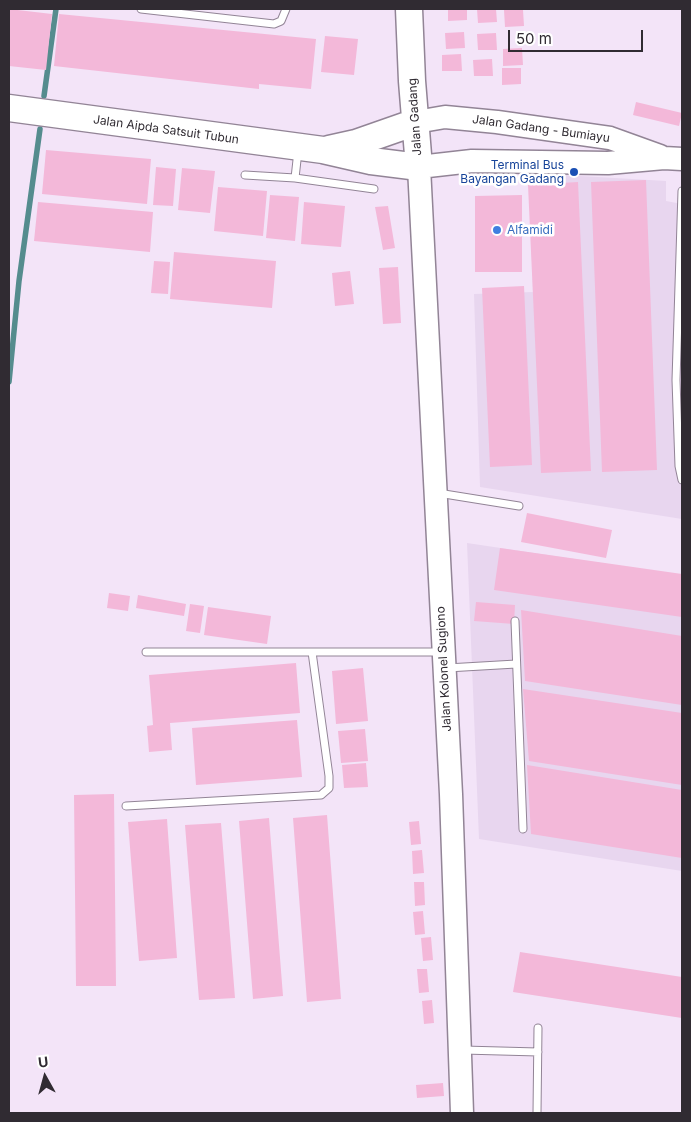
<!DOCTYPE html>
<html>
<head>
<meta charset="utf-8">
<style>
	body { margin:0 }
	#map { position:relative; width:691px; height:1122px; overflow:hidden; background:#f3e4f8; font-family:Inter,sans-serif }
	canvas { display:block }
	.frame { position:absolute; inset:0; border:10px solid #302b32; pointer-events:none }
	.north { position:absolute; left:20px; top:1052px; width:50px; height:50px; -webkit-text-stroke:4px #fff; paint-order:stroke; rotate:353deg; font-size:14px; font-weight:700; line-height:20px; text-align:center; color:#302b32 }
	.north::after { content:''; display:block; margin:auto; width:18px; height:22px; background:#302b32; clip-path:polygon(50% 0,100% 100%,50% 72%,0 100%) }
	.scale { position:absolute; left:508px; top:30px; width:135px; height:22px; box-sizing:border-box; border:2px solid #302b32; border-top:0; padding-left:6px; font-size:15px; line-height:18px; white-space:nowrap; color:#302b32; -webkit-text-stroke:4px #fff; paint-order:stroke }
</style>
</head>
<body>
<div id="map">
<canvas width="691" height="1122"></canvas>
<div class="frame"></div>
<div class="north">U</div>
<div class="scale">50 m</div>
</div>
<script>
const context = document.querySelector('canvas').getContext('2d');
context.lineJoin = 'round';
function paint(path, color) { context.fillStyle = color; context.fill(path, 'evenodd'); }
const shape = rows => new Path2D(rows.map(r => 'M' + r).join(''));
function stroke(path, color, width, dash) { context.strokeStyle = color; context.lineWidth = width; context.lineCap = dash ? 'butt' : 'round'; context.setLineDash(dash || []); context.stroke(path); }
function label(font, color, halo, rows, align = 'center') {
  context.font = font + ' Inter,sans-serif'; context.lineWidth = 5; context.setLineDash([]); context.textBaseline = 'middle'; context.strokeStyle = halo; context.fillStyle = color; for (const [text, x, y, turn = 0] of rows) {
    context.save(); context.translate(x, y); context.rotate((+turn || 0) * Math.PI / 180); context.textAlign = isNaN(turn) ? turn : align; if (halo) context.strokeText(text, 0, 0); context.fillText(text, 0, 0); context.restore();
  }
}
const built = shape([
	[529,173,666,181,666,201,682,204,682,519,480,487,474,294,533,292],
	[467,543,682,575,682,871,479,839]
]);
const stream = shape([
	[44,96,56,9],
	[9,382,19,281,40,129]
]);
const building = shape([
	[9,9,52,14,46,70,9,66],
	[448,9,467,9,467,20,448,21],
	[477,9,496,9,497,22,478,23],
	[504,10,523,10,524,26,505,27],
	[59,14,316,39,311,89,259,84,259,89,54,66],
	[464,32,465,48,446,49,445,33],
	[496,33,497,50,478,50,477,34],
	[325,36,358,39,354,75,321,72],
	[522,48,523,65,503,66,503,49],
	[461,54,462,71,442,71,442,55],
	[492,59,493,76,474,76,473,60],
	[502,68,521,68,521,84,502,85],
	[636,102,682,113,679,126,633,115],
	[46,150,151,159,147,204,42,194],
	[156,167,176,169,173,206,153,205],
	[182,168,215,171,210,213,178,210],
	[646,180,657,470,602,472,591,182],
	[578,182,591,471,541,473,528,185],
	[218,187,267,191,263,236,214,231],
	[270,195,299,197,295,241,266,238],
	[522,195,522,272,475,272,475,196],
	[38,202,153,212,150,252,34,241],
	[304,202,345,206,341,247,301,244],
	[388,206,395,248,383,250,375,207],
	[174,252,276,261,272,308,170,299],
	[154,261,170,262,168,294,151,293],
	[398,267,401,323,383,324,379,268],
	[350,271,354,304,335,306,332,273],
	[524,286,532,465,490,467,482,288],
	[527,513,612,530,606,558,521,542],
	[500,548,682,574,682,617,494,590],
	[109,593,130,596,128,611,107,608],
	[138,595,186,604,184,616,136,608],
	[476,602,515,605,514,624,474,621],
	[190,604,204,606,200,633,186,631],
	[208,607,271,616,267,644,204,635],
	[521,610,682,636,682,705,525,681],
	[296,663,300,713,170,723,172,750,149,752,147,726,153,725,149,675],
	[363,668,368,721,336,724,332,671],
	[523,689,682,713,682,785,529,761],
	[297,720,302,777,196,785,192,728],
	[365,729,368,761,341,763,338,731],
	[366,763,368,787,344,788,342,765],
	[527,765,682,790,682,858,531,834],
	[114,794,116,986,76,986,74,795],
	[327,815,341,999,307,1002,293,818],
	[269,818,283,996,253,999,239,821],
	[167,819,177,958,139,961,128,822],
	[419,821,421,844,411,845,409,822],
	[221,823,235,998,199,1000,185,825],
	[422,850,424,873,413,874,412,851],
	[414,882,424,882,425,905,415,906],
	[423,911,425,934,415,935,413,912],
	[431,937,433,960,423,961,421,938],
	[520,952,682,977,682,1018,513,992],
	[417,969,427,969,429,992,419,993],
	[432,1000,434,1023,424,1024,422,1001],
	[443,1083,444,1096,417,1098,416,1085]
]);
const lane = shape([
	[141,9,274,24,281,21,286,9],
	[245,175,295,178,374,189],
	[295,178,298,151],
	[682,191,676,380,679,466,682,480],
	[438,493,519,506],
	[515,621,523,829],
	[146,652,312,652],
	[447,668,516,664],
	[126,806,321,795,329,788,329,776,312,652,442,652],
	[463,1050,538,1052],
	[537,1113,538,1028]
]);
const primary = shape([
	[416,122,445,117,497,122,610,138,660,156],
	[462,1113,451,794,419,167,472,161,608,163,664,158,682,159]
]);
const highway = shape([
	[9,108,323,150,371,161,419,167,412,81,409,9],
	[329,149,356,143,416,122]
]);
const markers = [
	[574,172,5,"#1a4fb4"],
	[497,230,5,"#3f7fe0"]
];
const streetNames = [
	["Jalan Gadang",415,117,-94],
	["Jalan Gadang - Bumiayu",541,129,8],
	["Jalan Aipda Satsuit Tubun",166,130,8],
	["Jalan Kolonel Sugiono",444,669,-93]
];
const transitNames = [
	["Terminal Bus",564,165],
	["Bayangan Gadang",564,179]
];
const shopNames = [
	["Alfamidi",507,230]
];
paint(built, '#e8d6ef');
stroke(stream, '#558c8e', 5.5);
paint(building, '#f3b8d9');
stroke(lane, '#928496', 9);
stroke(primary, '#928496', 25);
stroke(highway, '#928496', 29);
stroke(lane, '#fff', 7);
stroke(primary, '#fff', 22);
stroke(highway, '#fff', 26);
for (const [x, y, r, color] of markers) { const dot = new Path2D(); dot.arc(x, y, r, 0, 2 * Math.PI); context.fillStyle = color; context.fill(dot); stroke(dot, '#fff', 2); }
label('12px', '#302b32', '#fff', streetNames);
label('12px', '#164399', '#fff', transitNames, 'right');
label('12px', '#366cbe', '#fff', shopNames, 'left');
</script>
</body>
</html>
